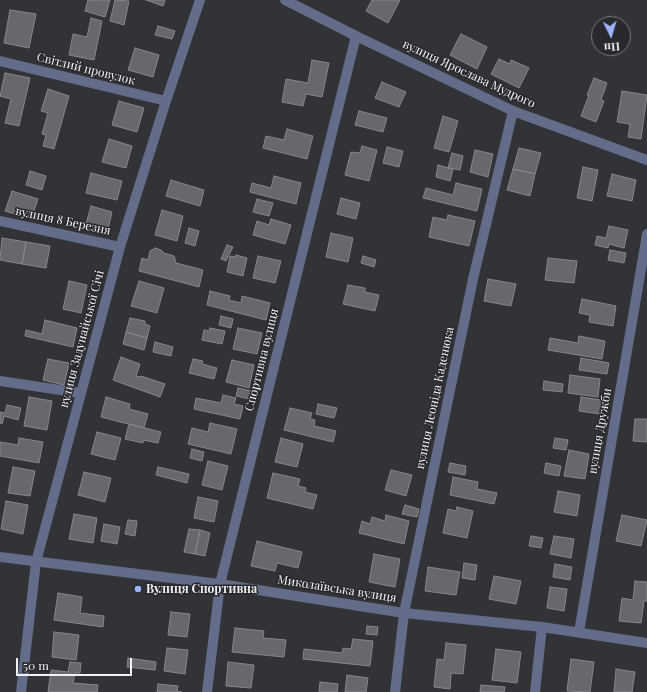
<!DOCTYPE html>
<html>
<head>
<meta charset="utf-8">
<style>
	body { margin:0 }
	#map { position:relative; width:647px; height:692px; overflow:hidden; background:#323337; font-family:"Playfair Display",serif }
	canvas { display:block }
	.north { position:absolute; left:591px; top:16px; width:40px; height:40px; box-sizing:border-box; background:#28292d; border:1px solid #78797d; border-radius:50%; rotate:175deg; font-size:11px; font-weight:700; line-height:16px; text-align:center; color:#f1f2f5 }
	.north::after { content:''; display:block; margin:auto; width:14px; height:18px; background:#9db4fd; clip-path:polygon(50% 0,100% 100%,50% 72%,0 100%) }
	.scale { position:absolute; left:16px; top:658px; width:116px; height:18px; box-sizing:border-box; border:2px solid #f1f2f5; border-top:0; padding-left:5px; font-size:12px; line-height:14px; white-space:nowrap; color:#f1f2f5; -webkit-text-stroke:3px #28292d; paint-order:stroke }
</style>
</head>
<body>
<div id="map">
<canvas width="647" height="692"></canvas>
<div class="north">Пн</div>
<div class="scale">50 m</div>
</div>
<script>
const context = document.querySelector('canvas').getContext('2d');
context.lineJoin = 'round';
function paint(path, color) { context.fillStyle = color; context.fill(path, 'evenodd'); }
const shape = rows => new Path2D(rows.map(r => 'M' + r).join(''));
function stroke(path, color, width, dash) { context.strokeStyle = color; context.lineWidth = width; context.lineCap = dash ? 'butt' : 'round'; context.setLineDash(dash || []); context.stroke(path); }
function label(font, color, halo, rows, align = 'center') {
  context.font = font + ' "Playfair Display",serif'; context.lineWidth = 3; context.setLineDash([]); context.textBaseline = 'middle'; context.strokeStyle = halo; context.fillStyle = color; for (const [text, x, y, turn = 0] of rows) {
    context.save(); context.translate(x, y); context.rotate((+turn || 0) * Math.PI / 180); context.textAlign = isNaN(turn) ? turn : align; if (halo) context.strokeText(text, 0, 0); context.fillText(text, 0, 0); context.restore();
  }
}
const building = shape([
	[88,0,110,0,105,17,85,11,88,0],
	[115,0,129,1,124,25,110,21,115,0],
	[146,0,165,0,163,6,146,0],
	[372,0,400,0,388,23,366,11,372,0],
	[10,10,36,14,29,48,4,43,10,10],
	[91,18,102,21,94,60,69,55,73,34,87,37,91,18],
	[158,26,175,31,172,39,155,35,158,26],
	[461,34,487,47,477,69,450,55,461,34],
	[135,48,159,55,153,77,128,70,135,48],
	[499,59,510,64,511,60,529,68,519,88,491,74,499,59],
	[312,60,329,63,322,97,306,94,303,106,282,102,286,79,308,83,312,60],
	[5,73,30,78,19,126,5,123,11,99,0,96,5,73],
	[594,78,607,83,601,100,604,101,596,122,581,116,589,95,587,95,594,78],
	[382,82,406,92,399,107,375,98,382,82],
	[48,89,69,96,54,149,43,146,46,135,42,134,48,113,41,111,48,89],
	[622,91,647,95,641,139,628,137,630,124,617,122,622,91],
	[119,101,144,108,137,132,112,125,119,101],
	[359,111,387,118,383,132,355,125,359,111],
	[443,116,458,121,449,152,434,148,443,116],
	[287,129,313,136,307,159,263,148,266,136,284,140,287,129],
	[109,139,132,146,126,168,102,162,109,139],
	[362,146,377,150,369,181,345,175,351,152,360,153,362,146],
	[387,147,403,151,399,167,383,163,387,147],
	[519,148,541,153,535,174,513,169,519,148],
	[475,150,493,154,488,177,470,172,475,150],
	[452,153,463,156,460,170,448,168,452,153],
	[438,165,453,169,450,181,436,177,438,165],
	[583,167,598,170,592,201,577,198,583,167],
	[513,169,535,174,530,196,507,190,513,169],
	[30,171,46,176,42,190,26,185,30,171],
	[91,173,122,181,117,200,86,193,91,173],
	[612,174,636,180,632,201,607,196,612,174],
	[274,176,301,183,296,204,250,192,252,183,271,188,274,176],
	[171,180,204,190,200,206,166,196,171,180],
	[456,183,482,189,477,211,423,198,426,188,453,195,456,183],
	[12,191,38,199,31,219,5,211,12,191],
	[341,198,360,203,356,219,337,214,341,198],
	[257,199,273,203,269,216,253,212,257,199],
	[91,206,112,212,107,233,85,228,91,206],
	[162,210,183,216,177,241,155,235,162,210],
	[448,215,475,221,469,246,429,237,433,217,447,220,448,215],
	[271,219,291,225,285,244,253,235,257,221,269,225,271,219],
	[609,226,628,230,624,248,609,244,608,248,595,245,597,236,606,238,609,226],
	[189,228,199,231,195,246,185,243,189,228],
	[331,233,353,238,348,262,326,257,331,233],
	[2,238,26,242,22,264,0,260,2,238],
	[26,242,50,246,46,268,22,264,26,242],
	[227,245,233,247,226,261,221,259,227,245],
	[155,248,161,250,164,253,174,256,176,263,203,270,199,287,139,271,142,258,148,260,150,251,155,248],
	[610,250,626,253,624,263,608,260,610,250],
	[236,255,247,258,243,276,227,272,230,256,236,257,236,255],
	[258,256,281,261,275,283,253,278,258,256],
	[363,256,376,260,374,267,361,263,363,256],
	[548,258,577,261,574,283,545,280,548,258],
	[488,279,516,284,511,306,484,301,488,279],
	[69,281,87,285,81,313,63,309,69,281],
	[139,281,164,288,157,313,131,306,139,281],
	[348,285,365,288,365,292,379,295,375,311,343,304,348,285],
	[210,291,230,296,229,300,241,303,242,296,270,303,266,320,207,305,210,291],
	[582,299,616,306,613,326,589,322,590,315,579,313,582,299],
	[221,316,233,319,231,328,219,325,221,316],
	[130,318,145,321,145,324,150,326,147,338,126,332,130,318],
	[45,320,77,328,73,347,25,336,26,330,42,334,45,320],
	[210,328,225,331,222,344,202,340,204,330,209,331,210,328],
	[238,328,262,333,257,354,233,349,238,328],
	[126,332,147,338,144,350,123,344,126,332],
	[579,336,605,341,602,359,548,350,550,338,578,343,579,336],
	[155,342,173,347,171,356,153,352,155,342],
	[121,357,140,364,136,376,140,377,141,376,165,384,160,397,113,380,121,357],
	[581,358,609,363,607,374,579,370,581,358],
	[48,359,69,363,64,385,43,380,48,359],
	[193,359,203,361,202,364,217,368,214,379,189,373,193,359],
	[232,360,254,365,249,388,226,382,232,360],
	[570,375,600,379,598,397,568,393,570,375],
	[544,381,563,384,562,392,543,390,544,381],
	[238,388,251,391,250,399,236,396,238,388],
	[223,395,236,398,234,404,243,406,240,419,194,409,196,398,221,403,223,395],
	[29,397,52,401,47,430,24,426,29,397],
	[106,397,130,404,129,409,148,414,144,428,101,417,106,397],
	[581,397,602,400,600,414,579,411,581,397],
	[318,404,337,408,334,418,316,414,318,404],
	[7,405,21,408,18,420,4,416,2,424,0,423,0,412,5,413,7,405],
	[290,408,312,413,310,419,315,420,314,426,336,431,333,442,284,430,290,408],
	[635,419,647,419,647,442,633,441,635,419],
	[210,423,237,429,231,454,188,444,192,428,208,432,210,423],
	[129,424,161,432,158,443,143,440,143,443,125,439,129,424],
	[97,432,121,438,115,460,91,454,97,432],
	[19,438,43,442,39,463,0,456,0,442,18,445,19,438],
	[281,438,303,444,297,467,275,462,281,438],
	[555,438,568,440,566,450,553,448,555,438],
	[192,449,204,452,202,461,190,458,192,449],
	[569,450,589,454,585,479,564,476,569,450],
	[208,461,228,466,222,490,202,485,208,461],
	[450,463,466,466,465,475,448,472,450,463],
	[546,463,561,466,559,476,544,473,546,463],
	[13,467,35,471,30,496,8,493,13,467],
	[158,467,189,474,187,483,156,475,158,467],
	[391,470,412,475,406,496,385,490,391,470],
	[84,472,111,478,105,502,78,495,84,472],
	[273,473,300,479,298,486,306,488,305,492,317,495,313,509,267,498,273,473],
	[453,477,478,482,477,489,497,493,494,504,450,495,453,477],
	[558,491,580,495,577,516,554,512,558,491],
	[198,497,218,501,214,522,194,518,198,497],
	[6,501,28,505,23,534,1,529,6,501],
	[405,505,419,509,417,517,402,514,405,505],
	[457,507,473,511,467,538,443,533,448,509,456,511,457,507],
	[74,514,97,518,93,543,69,539,74,514],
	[386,515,409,521,404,544,359,533,362,521,370,524,372,517,385,521,386,515],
	[622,515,647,520,641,546,616,541,622,515],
	[128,520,137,521,135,536,125,534,128,520],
	[104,524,120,527,117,544,101,541,104,524],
	[189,529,200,530,195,554,184,552,189,529],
	[200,530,210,533,205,556,195,554,200,530],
	[531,536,543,538,541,548,529,546,531,536],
	[554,536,574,539,571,558,550,554,554,536],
	[257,541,302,552,298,568,277,563,275,571,251,566,257,541],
	[374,554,400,559,395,587,369,582,374,554],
	[464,563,477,565,475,580,462,578,464,563],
	[555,564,572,567,570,580,553,577,555,564],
	[428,567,460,572,456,595,425,591,428,567],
	[494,576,521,581,516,604,489,599,494,576],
	[635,581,647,582,647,601,644,601,641,623,619,621,622,598,633,600,635,581],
	[550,587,567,589,564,611,547,608,550,587],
	[58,593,82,597,80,613,104,616,103,627,54,620,58,593],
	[171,612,190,614,187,637,168,635,171,612],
	[367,626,378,627,377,635,366,634,367,626],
	[235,628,264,631,263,638,286,640,284,657,232,652,235,628],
	[54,632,79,635,76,660,52,657,54,632],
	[353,639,373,641,370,666,303,659,304,649,342,653,343,648,351,649,353,639],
	[446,643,466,645,463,674,451,673,450,689,434,687,437,659,444,660,446,643],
	[167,648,188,650,185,674,164,671,167,648],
	[496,649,521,652,517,683,492,680,496,649],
	[128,658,156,662,155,670,127,667,128,658],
	[571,659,594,662,590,692,567,691,571,659],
	[70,662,81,663,80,673,75,673,73,683,98,685,97,692,48,692,51,670,68,672,70,662],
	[228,662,254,665,251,688,226,686,228,662],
	[616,669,635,672,632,692,614,692,616,669],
	[347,675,368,678,366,692,345,692,347,675],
	[320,682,338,684,337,692,319,692,320,682],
	[158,684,178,686,177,691,182,692,157,692,158,684],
	[481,685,505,687,504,692,480,692,481,685]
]);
const minor = shape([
	[0,61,166,101],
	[0,221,120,247],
	[0,381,80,393],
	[579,632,647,234],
	[21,692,36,562,51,506,120,247,166,101,200,0],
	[207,692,220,584,356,36],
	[395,692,404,613,473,279,513,111],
	[535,692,542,627]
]);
const tertiary = shape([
	[285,0,356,36,513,111,647,160],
	[0,557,220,584,404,613,542,627,647,643]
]);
const markers = [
	[138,589,4,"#9db4fd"]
];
const streetNames = [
	["Світлий провулок",86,69,14],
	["вулиця Ярослава Мудрого",469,74,25],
	["вулиця 8 Березня",63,221,12],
	["вулиця Задунайської Січі",82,339,-75],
	["Спортивна вулиця",262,360,-76],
	["вулиця Леоніда Каденюка",435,398,-78],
	["вулиця Дружби",600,431,-80],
	["Миколаївська вулиця",337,589,9]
];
const poiNames = [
	["Вулиця Спортивна",146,589]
];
paint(building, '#66686c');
stroke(building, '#85878b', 1);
stroke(minor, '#636c88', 10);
stroke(tertiary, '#636c88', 10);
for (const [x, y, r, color] of markers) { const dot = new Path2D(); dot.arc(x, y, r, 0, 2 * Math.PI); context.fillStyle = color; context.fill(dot); stroke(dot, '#28292d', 1.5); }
label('12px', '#f1f2f5', '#28292d', streetNames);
label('bold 12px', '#f1f2f5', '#28292d', poiNames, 'left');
</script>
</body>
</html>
